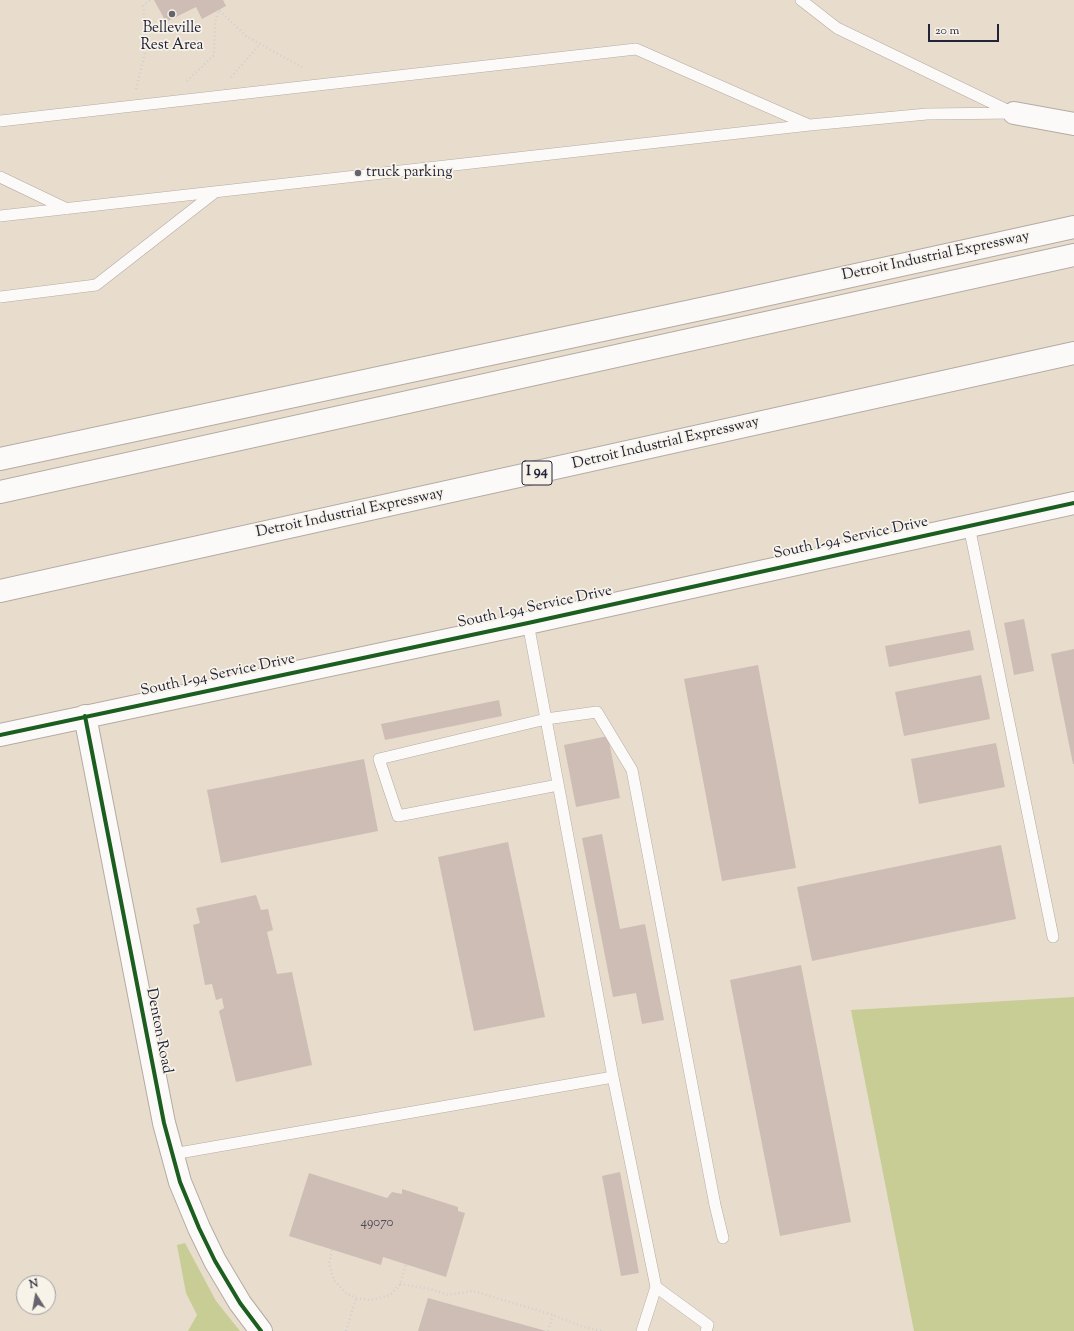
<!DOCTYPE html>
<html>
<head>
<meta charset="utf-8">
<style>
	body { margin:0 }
	#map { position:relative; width:1074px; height:1331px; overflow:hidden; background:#e8dccd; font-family:"Sorts Mill Goudy",serif }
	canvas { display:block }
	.north { position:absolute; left:16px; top:1275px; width:40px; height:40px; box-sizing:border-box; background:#f7f3e8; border:1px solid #a29fa3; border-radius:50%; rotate:349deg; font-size:11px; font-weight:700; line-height:16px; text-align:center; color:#22223b }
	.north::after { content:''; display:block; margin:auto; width:14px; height:18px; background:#67636e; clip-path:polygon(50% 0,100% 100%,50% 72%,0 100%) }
	.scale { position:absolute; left:928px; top:24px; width:71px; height:18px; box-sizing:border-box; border:2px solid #22223b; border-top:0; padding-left:5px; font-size:12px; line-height:14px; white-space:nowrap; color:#22223b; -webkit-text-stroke:3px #f7f3e8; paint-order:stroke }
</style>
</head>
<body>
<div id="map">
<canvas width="1074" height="1331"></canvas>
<div class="north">N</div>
<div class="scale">20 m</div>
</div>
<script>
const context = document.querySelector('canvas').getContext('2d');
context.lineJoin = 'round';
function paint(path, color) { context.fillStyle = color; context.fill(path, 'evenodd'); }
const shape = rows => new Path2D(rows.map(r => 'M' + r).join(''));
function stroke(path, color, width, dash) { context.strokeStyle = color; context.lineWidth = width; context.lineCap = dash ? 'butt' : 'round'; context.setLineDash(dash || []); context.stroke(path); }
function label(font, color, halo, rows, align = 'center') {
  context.font = font + ' "Sorts Mill Goudy",serif'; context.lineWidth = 3.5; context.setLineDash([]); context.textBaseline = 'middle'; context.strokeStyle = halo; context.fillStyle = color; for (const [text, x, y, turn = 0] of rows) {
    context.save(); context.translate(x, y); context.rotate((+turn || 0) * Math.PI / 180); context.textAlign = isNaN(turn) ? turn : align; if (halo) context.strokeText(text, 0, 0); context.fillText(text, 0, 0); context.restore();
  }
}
const green = shape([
	[1074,997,1074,1331,914,1331,851,1010],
	[185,1243,216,1301,240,1331,188,1331,197,1315,186,1293,177,1245]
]);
const building = shape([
	[154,0,223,0,226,6,202,19,196,7,166,22],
	[1024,619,1034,671,1014,675,1004,623],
	[970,630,974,650,889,667,885,646],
	[1074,649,1074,764,1073,764,1051,654],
	[758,665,796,868,722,881,684,679],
	[981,675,990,719,904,736,895,692],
	[499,700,502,716,385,740,381,724],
	[608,736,620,798,576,807,564,745],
	[996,743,1005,787,919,804,911,759],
	[364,759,378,831,221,863,207,790],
	[602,834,620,929,645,924,664,1020,642,1024,636,993,613,997,582,838],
	[508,842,545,1017,474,1031,438,857],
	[1001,845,1016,919,812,961,797,887],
	[256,895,261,910,268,909,273,930,267,932,277,974,292,972,312,1065,236,1082,219,1011,224,1008,222,998,216,1000,212,984,205,985,193,925,200,923,196,908],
	[801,965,851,1222,780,1236,730,980],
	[620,1172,639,1273,621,1276,602,1176],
	[309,1173,387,1198,392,1192,402,1194,402,1189,458,1207,458,1211,465,1213,446,1277,383,1257,381,1265,289,1236],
	[428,1298,546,1331,418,1331]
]);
const path = shape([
	[231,77,260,44],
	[187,81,214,55,215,22,219,10,246,36,303,68],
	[136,89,146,49,145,23,143,6,150,0],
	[332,1250,329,1264,334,1280,346,1293,356,1298,371,1300,390,1295,400,1284,406,1264],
	[400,1284,430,1289,448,1295,473,1291,553,1315,581,1326,602,1331],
	[346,1331,356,1298],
	[548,1331,553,1315]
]);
const service = shape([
	[801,0,837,28,1011,112],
	[0,121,636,49,809,125],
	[0,177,67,209],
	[0,216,810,125,927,114,1014,113],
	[0,297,96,285,214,193],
	[969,526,1053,937],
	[528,623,613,1077,656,1287,642,1331],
	[558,785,398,816,379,759,546,719,597,712,632,770,715,1205,723,1238],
	[173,1154,613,1077],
	[656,1287,708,1325,706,1331]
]);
const tertiary = shape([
	[85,716,164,1123,180,1182,199,1228,215,1261,240,1303,261,1331],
	[0,735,528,623,1074,503]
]);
const motorway = shape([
	[1014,113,1074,124],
	[0,459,724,304,1074,227],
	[0,492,1074,255],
	[0,591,1074,353]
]);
const cycleway = shape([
	[85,716,164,1123,180,1182,199,1228,215,1261,240,1303,261,1331],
	[0,735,528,623,1074,503]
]);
const markers = [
	[172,14,4,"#67636e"],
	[358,173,4,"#67636e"]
];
const numberNames = [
	["49070",377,1224]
];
const shields = [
	[537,473,30]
];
const shieldNames = [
	["I 94",537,473]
];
const poiNames = [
	["Belleville",172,29],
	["Rest Area",172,46],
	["truck parking",366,173,"left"]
];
const streetNames = [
	["Detroit Industrial Expressway",936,257,-12],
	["Detroit Industrial Expressway",666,444,-13],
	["Detroit Industrial Expressway",350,514,-12],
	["South I-94 Service Drive",851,539,-12],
	["South I-94 Service Drive",535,608,-12],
	["South I-94 Service Drive",218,676,-12],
	["Denton Road",158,1031,79]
];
paint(green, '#c7cd94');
paint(building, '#cebdb4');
stroke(service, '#b3aba4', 12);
stroke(tertiary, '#b3aba4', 24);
stroke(motorway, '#b3aba4', 24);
stroke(path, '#d3cfcd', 2.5, [1, 3]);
stroke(service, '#fcfaf8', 11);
stroke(tertiary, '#fcfaf8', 22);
stroke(motorway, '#fcfaf8', 22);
stroke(cycleway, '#1b5e20', 4);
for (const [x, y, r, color] of markers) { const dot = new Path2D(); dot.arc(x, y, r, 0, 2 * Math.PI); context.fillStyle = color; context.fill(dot); stroke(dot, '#f7f3e8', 1.5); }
label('13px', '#4d4959', null, numberNames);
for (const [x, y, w] of shields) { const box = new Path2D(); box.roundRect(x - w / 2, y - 12, w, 24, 3); context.fillStyle = '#f7f3e8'; context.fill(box); stroke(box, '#22223b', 1); }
label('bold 14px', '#22223b', null, shieldNames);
label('15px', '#22223b', '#f7f3e8', poiNames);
label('15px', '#22223b', '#f7f3e8', streetNames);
</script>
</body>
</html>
